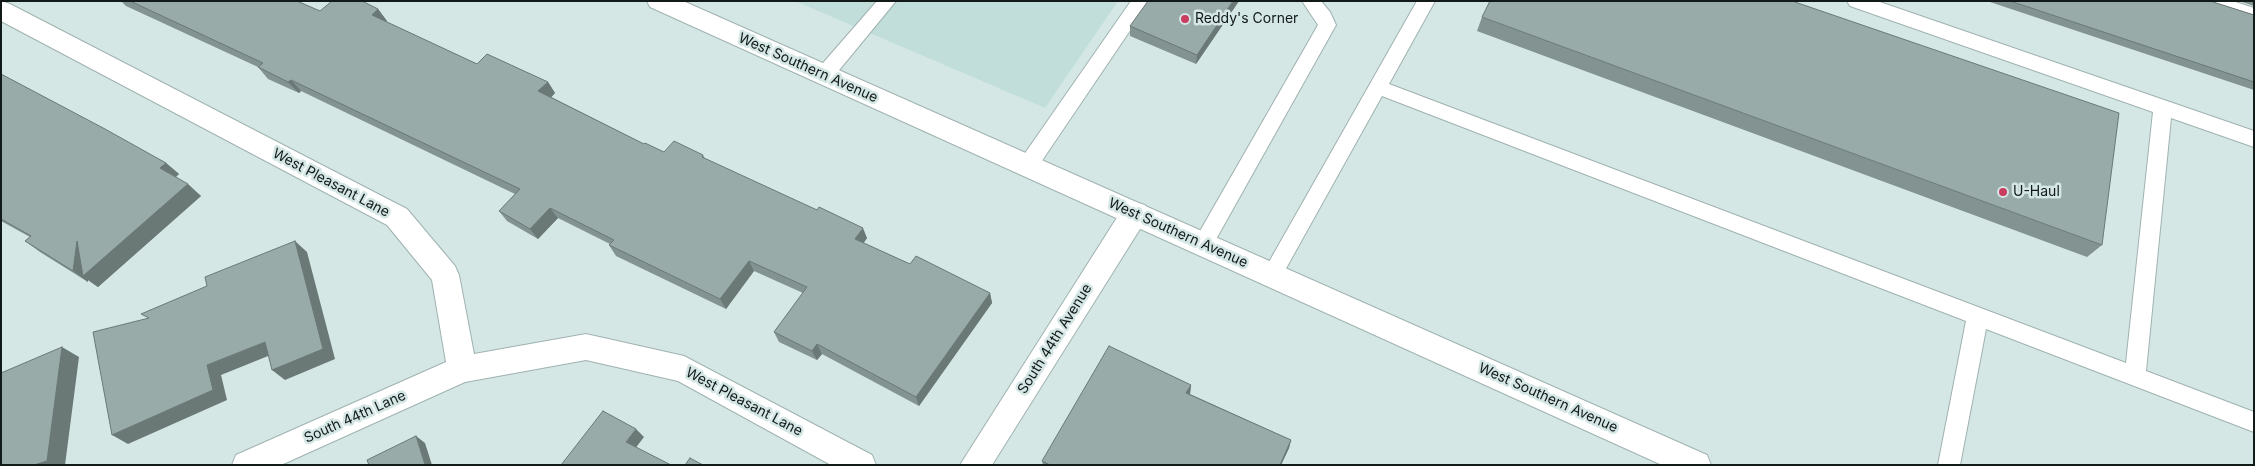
<!DOCTYPE html>
<html>
<head>
<meta charset="utf-8">
<style>
	body { margin:0 }
	#map { position:relative; width:2255px; height:466px; overflow:hidden; background:#d4e7e5; font-family:Inter,sans-serif }
	canvas { display:block }
	.frame { position:absolute; inset:0; border:2px solid #121919; pointer-events:none }
</style>
</head>
<body>
<div id="map">
<canvas width="2255" height="466"></canvas>
<div class="frame"></div>
</div>
<script>
const context = document.querySelector('canvas').getContext('2d');
context.lineJoin = 'round';
function paint(path, color) { context.fillStyle = color; context.fill(path, 'evenodd'); }
const shape = rows => new Path2D(rows.map(r => 'M' + r).join(''));
function stroke(path, color, width, dash) { context.strokeStyle = color; context.lineWidth = width; context.lineCap = dash ? 'butt' : 'round'; context.setLineDash(dash || []); context.stroke(path); }
function label(font, color, halo, rows, align = 'center') {
  context.font = font + ' Inter,sans-serif'; context.lineWidth = 5; context.setLineDash([]); context.textBaseline = 'middle'; context.strokeStyle = halo; context.fillStyle = color; for (const [text, x, y, turn = 0] of rows) {
    context.save(); context.translate(x, y); context.rotate((+turn || 0) * Math.PI / 180); context.textAlign = isNaN(turn) ? turn : align; if (halo) context.strokeText(text, 0, 0); context.fillText(text, 0, 0); context.restore();
  }
}
const built = shape([
	[795,1,1118,1,1045,108]
]);
const service = shape([
	[877,1,896,1,831,80,824,82,817,80,815,75,817,70,877,1],
	[1131,1,1150,1,1035,171,1028,173,1021,171,1018,165,1021,159,1131,1],
	[1302,1,1321,1,1330,12,1336,25,1210,250,1203,253,1196,250,1193,244,1196,238,1318,25,1302,1],
	[1417,1,1435,1,1389,84,2126,363,2153,112,1850,6,1847,1,1877,1,2254,131,2254,147,2171,118,2146,371,2254,412,2254,432,1986,329,1960,465,1938,465,1966,321,1382,96,1279,281,1272,284,1265,281,1262,275,1265,269,1417,1],
	[2202,1,2232,1,2254,8,2254,22,2205,6,2202,1]
]);
const minor = shape([
	[1,1,10,4,407,209,455,266,459,275,474,354,586,334,684,356,872,455,876,465,831,465,678,381,586,360,465,382,281,465,232,465,236,455,446,362,432,280,387,225,1,21,1,1],
	[1135,202,1145,205,1149,213,1145,221,992,465,960,465,1125,205,1135,202]
]);
const secondary = shape([
	[647,1,683,1,1707,455,1711,465,1662,465,650,7,647,1]
]);
const wall = shape([
	[121,1,297,1,320,11,378,9,387,21,386,22,477,64,548,82,555,93,551,97,644,144,664,152,703,155,705,159,867,238,863,243,910,264,990,293,992,303,919,406,822,354,817,360,779,342,774,332,803,293,754,271,726,309,616,256,609,245,610,244,558,218,538,239,507,221,499,211,515,194,301,91,299,93,268,79,258,67,126,6],
	[1239,1,1196,64,1130,36,1130,26],
	[1987,1,2210,1,2254,15,2254,90],
	[2239,1,2254,1,2254,6],
	[1482,17,2102,245,2087,257,1477,31],
	[1,74,166,163,179,174,176,177,201,196,98,287,88,280,88,282,40,252,25,241,30,237,1,221],
	[1191,385,1190,394,1291,440,1289,448,1281,465,1043,465,1042,461]
]);
const shadedWall = shape([
	[1233,1,1239,1,1196,64,1197,55],
	[378,9,387,21,381,27,372,15],
	[291,80,301,91,299,93,288,82],
	[548,82,555,93,546,103,538,91],
	[166,163,179,174,173,179,160,168],
	[188,184,201,196,98,287,88,280,88,282,73,271,77,241],
	[550,208,558,218,538,239,530,229],
	[863,228,867,238,859,250,855,239],
	[295,241,307,252,335,359,285,380,272,370],
	[749,261,754,271,726,309,720,299],
	[990,293,992,303,919,406,916,397],
	[265,342,278,352,221,375,227,400,128,444,112,435,207,365],
	[817,344,822,354,817,360,812,351],
	[62,347,79,357,65,465,34,465],
	[1191,385,1190,394,1186,393],
	[636,429,644,437,634,450,626,442],
	[416,436,425,443,432,465,425,465],
	[1291,440,1289,448,1281,465,1280,465]
]);
const building = shape([
	[130,1,297,1,320,11,332,1,362,1,378,9,372,15,477,64,487,54,548,82,538,91,644,144,645,143,664,152,674,141,703,155,702,157,817,210,819,207,863,228,855,239,910,264,916,256,990,293,916,397,817,344,812,351,774,332,807,287,749,261,720,299,609,245,614,240,550,208,530,229,499,211,520,189,291,80,288,82,258,67,263,63,130,1],
	[1148,1,1233,1,1197,55,1130,26,1148,1],
	[1490,1,1792,1,2119,113,2102,245,1482,17,1490,1],
	[2010,1,2210,1,2254,15,2254,82,2010,1],
	[1,74,105,129,166,163,160,168,188,184,83,276,77,241,73,271,25,241,31,236,1,219,1,74],
	[295,241,323,349,272,370,265,342,207,365,213,390,112,435,93,332,149,318,141,314,207,286,205,277,295,241],
	[1109,346,1191,385,1186,393,1291,440,1280,465,1050,465,1042,461,1109,346],
	[62,347,47,461,34,465,1,465,1,373,62,347],
	[603,411,636,429,626,442,671,465,561,465,603,411],
	[416,436,425,465,369,465,367,460,416,436],
	[690,458,703,465,685,465,690,458]
]);
const markers = [
	[1185,19,5,"#cb3c61"],
	[2003,192,5,"#cb3c61"]
];
const poiNames = [
	["Reddy's Corner",1195,19],
	["U-Haul",2013,192]
];
const streetNames = [
	["West Southern Avenue",808,68,24],
	["West Pleasant Lane",331,183,28],
	["West Southern Avenue",1178,233,24],
	["South 44th Avenue",1055,339,-58],
	["West Southern Avenue",1548,398,24],
	["West Pleasant Lane",744,402,28],
	["South 44th Lane",355,417,-24]
];
paint(built, '#c1dedb');
stroke(service, '#9fb2b0', 2);
stroke(minor, '#9fb2b0', 2);
stroke(secondary, '#9fb2b0', 2);
paint(service, '#fff');
paint(minor, '#fff');
paint(secondary, '#fff');
paint(wall, '#839391');
paint(shadedWall, '#6a7876');
paint(building, '#98aba9');
stroke(building, '#6a7876', 1);
for (const [x, y, r, color] of markers) { const dot = new Path2D(); dot.arc(x, y, r, 0, 2 * Math.PI); context.fillStyle = color; context.fill(dot); stroke(dot, '#d4e7e5', 2); }
label('14px', '#121919', '#d4e7e5', poiNames, 'left');
label('14px', '#121919', '#d4e7e5', streetNames);
</script>
</body>
</html>
